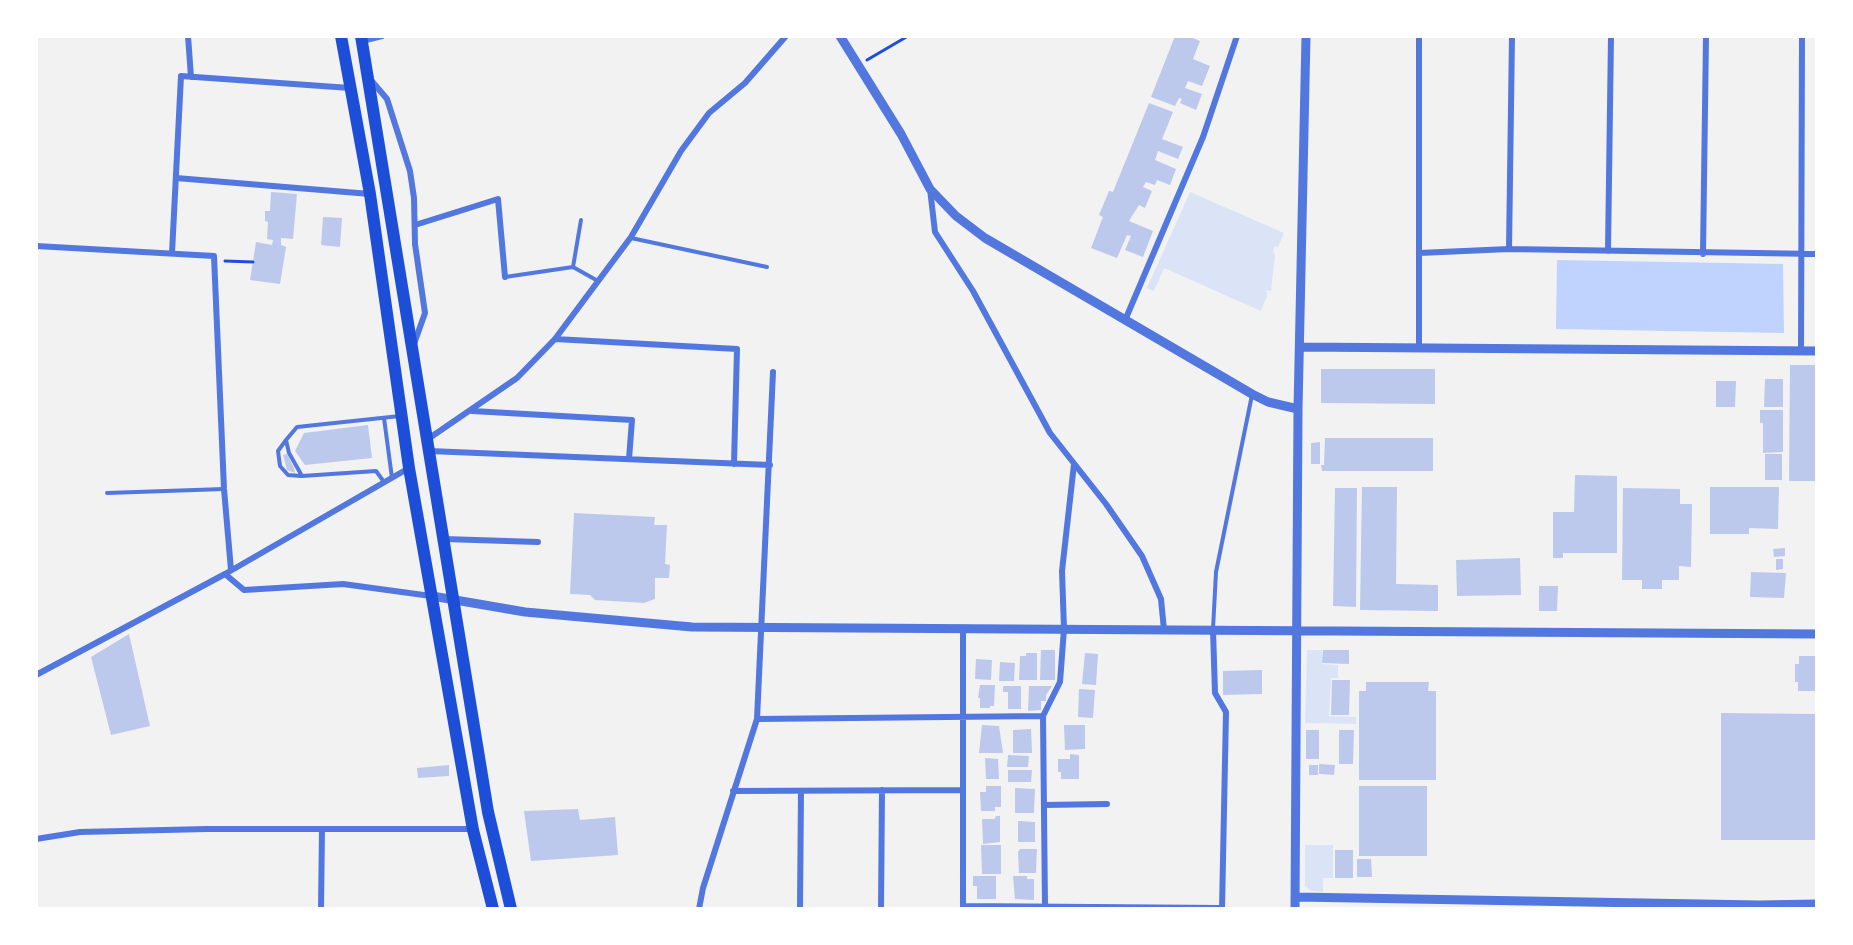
<!DOCTYPE html>
<html>
<head>
<meta charset="utf-8">
<style>
	body { margin:0 }
	#map { position:relative; width:1853px; height:945px; overflow:hidden; background:#f2f2f2; font-family:Raleway,sans-serif }
	canvas { display:block }
	.frame { position:absolute; inset:0; border:38px solid #fff; pointer-events:none }
</style>
</head>
<body>
<div id="map">
<canvas width="1853" height="945"></canvas>
<div class="frame"></div>
</div>
<script>
const context = document.querySelector('canvas').getContext('2d');
context.lineJoin = 'round';
function paint(path, color) { context.fillStyle = color; context.fill(path, 'evenodd'); }
const shape = rows => new Path2D(rows.map(r => 'M' + r).join(''));
function stroke(path, color, width, dash) { context.strokeStyle = color; context.lineWidth = width; context.lineCap = dash ? 'butt' : 'round'; context.setLineDash(dash || []); context.stroke(path); }
const green = shape([
	[1190,192,1284,233,1278,247,1275,246,1273,250,1275,256,1271,291,1266,290,1267,296,1261,311,1164,268,1154,291,1147,288],
	[1307,650,1322,650,1322,664,1338,665,1338,678,1331,678,1329,716,1356,717,1356,724,1305,723],
	[1305,845,1333,845,1333,878,1323,878,1323,892,1311,891,1305,886]
]);
const water = shape([
	[1557,260,1783,264,1784,333,1556,329]
]);
const building = shape([
	[1175,36,1188,36,1200,41,1193,59,1210,66,1202,86,1188,81,1185,88,1202,94,1196,110,1180,103,1182,99,1179,98,1175,106,1151,97],
	[1149,103,1173,112,1162,139,1183,147,1178,159,1158,151,1155,160,1176,169,1170,185,1157,180,1155,185,1146,182,1143,187,1152,191,1145,208,1139,205,1129,221,1153,231,1143,257,1125,250,1131,236,1127,235,1117,258,1091,248,1103,217,1099,215,1109,191,1113,192],
	[271,192,297,194,293,239,281,238,281,245,286,247,280,284,250,280,256,242,272,245,273,240,267,239,268,222,265,221,265,211,270,211],
	[323,217,342,218,340,247,321,245],
	[1790,365,1817,365,1817,481,1789,481],
	[1321,369,1435,369,1435,404,1321,403],
	[1765,379,1783,379,1783,407,1764,407],
	[1716,381,1736,381,1735,407,1716,407],
	[1760,410,1783,410,1783,452,1763,453,1763,423,1760,423],
	[368,425,372,458,305,465,295,451,304,433],
	[1325,438,1433,438,1433,471,1322,471,1321,465,1324,465],
	[1320,442,1320,464,1311,464,1311,443],
	[287,454,294,468,295,473,287,470,283,455],
	[1765,454,1782,454,1782,480,1765,480],
	[1575,475,1617,476,1617,553,1563,553,1563,558,1553,558,1553,512,1574,512],
	[1362,487,1397,487,1396,584,1438,585,1438,611,1360,610],
	[1710,487,1779,487,1778,529,1749,528,1749,534,1710,534],
	[1335,488,1357,488,1356,607,1333,606],
	[1623,488,1680,489,1680,504,1692,504,1691,567,1679,566,1679,580,1662,580,1662,589,1642,589,1642,580,1622,580],
	[574,513,655,517,654,525,667,525,665,564,670,565,669,578,655,578,655,599,644,603,595,600,590,595,570,594],
	[1785,548,1785,556,1774,557,1773,549],
	[1520,558,1521,595,1457,596,1456,560],
	[1776,559,1783,559,1783,569,1776,570],
	[1751,572,1786,573,1784,598,1750,597],
	[1539,586,1558,586,1557,611,1539,611],
	[129,634,150,726,111,735,91,657],
	[1041,650,1055,650,1055,680,1040,680],
	[1323,650,1349,650,1349,664,1322,663],
	[1026,653,1037,653,1037,680,1019,680,1020,656,1026,656],
	[1085,653,1098,654,1096,685,1082,684],
	[1799,656,1817,656,1817,691,1798,691,1798,682,1795,682,1795,664,1799,664],
	[976,659,992,660,991,680,975,679],
	[1000,662,1015,663,1014,681,999,681],
	[1262,670,1262,694,1223,695,1223,671],
	[1332,680,1350,680,1349,715,1331,715],
	[1366,682,1429,682,1428,691,1436,691,1436,780,1359,780,1359,691,1366,691],
	[980,685,995,685,994,706,990,706,990,708,980,708,980,698,978,698],
	[1003,686,1021,686,1021,709,1008,709,1008,692,1003,692],
	[1029,686,1052,686,1046,695,1046,701,1041,701,1041,710,1028,711],
	[1079,689,1095,690,1093,718,1078,717],
	[1721,713,1817,714,1817,840,1721,840],
	[982,725,999,726,1003,753,979,753],
	[1064,725,1085,725,1085,749,1065,750],
	[1031,729,1032,753,1013,753,1013,730],
	[1306,730,1319,730,1319,759,1306,759],
	[1339,730,1354,730,1353,764,1339,764],
	[1070,754,1079,755,1079,779,1061,779,1061,772,1058,772,1058,759,1070,759],
	[1008,755,1029,756,1028,767,1007,767],
	[985,758,998,759,999,779,986,779],
	[1319,764,1335,765,1334,775,1319,774],
	[449,765,449,776,418,778,417,768],
	[1309,765,1318,765,1318,775,1309,775],
	[1008,770,1032,770,1031,782,1008,782],
	[986,786,1001,786,1001,807,995,807,995,811,981,811,980,792,986,792],
	[1359,786,1427,786,1427,856,1359,856],
	[1015,788,1035,789,1034,813,1015,813],
	[578,809,580,820,615,817,618,855,531,861,524,811],
	[996,816,1000,816,1000,842,983,844,982,819,995,819],
	[1018,821,1035,822,1035,842,1018,842],
	[981,845,1001,845,1001,874,982,874],
	[1020,849,1037,849,1036,873,1019,873,1018,852],
	[1335,850,1353,850,1353,878,1335,878],
	[1357,859,1371,859,1372,877,1357,877],
	[973,876,996,876,996,899,977,899,977,886,973,886],
	[1013,876,1027,876,1027,879,1034,879,1034,900,1015,899]
]);
const path = shape([
	[867,60,908,36],
	[225,261,253,262]
]);
const service = shape([
	[631,238,767,267],
	[573,267,581,220],
	[505,277,573,267,598,281],
	[384,418,392,478],
	[286,440,278,451,280,466,288,475,301,476],
	[384,482,376,471,302,476,289,453,286,440,297,427,400,416],
	[107,493,224,489],
	[1213,629,1216,572,1252,395]
]);
const minor = shape([
	[188,36,191,77],
	[1419,36,1419,348],
	[362,41,382,36],
	[370,79,387,99,410,171,414,198,415,244,425,313,414,344],
	[176,178,370,194],
	[930,189,935,232,973,291,1050,433,1106,504,1142,556,1161,599,1164,630],
	[415,225,498,199,505,277],
	[36,246,214,256,224,489,231,570],
	[1509,249,1512,36],
	[1608,251,1611,36],
	[172,253,181,76,350,88],
	[1419,253,1509,249,1817,254],
	[1703,254,1706,36],
	[1126,318,1203,137,1237,36],
	[555,339,737,349,734,464],
	[1801,351,1802,36],
	[472,411,632,420,629,459],
	[428,439,517,378,555,339,631,237,681,151,709,113,745,83,786,36],
	[429,451,770,465],
	[444,539,538,542],
	[225,574,244,590,343,584,431,596],
	[1213,630,1215,693,1226,712,1222,909],
	[36,675,225,574,409,468],
	[1043,716,1045,907],
	[757,719,1043,716,1060,682,1064,629,1062,571,1074,464],
	[733,791,963,790],
	[1044,805,1107,804],
	[36,839,80,832,207,829,472,829],
	[963,906,1222,908],
	[321,909,322,829],
	[699,909,703,888,757,719,773,372],
	[800,909,801,791],
	[881,909,882,790],
	[963,909,963,629]
]);
const tertiary = shape([
	[840,36,901,134,930,189,956,216,985,238,1252,394,1268,402,1298,409],
	[1300,347,1817,351],
	[432,596,525,612,692,627,1817,634],
	[1296,897,1759,905],
	[1295,909,1298,409,1306,36],
	[1759,909,1759,905,1817,904]
]);
const trunk = shape([
	[341,36,370,194,409,468,473,830,493,909],
	[361,36,488,812,511,909]
]);
paint(green, '#dbe4f7');
paint(water, '#bfd3fe');
paint(building, '#bdc9ec');
stroke(path, '#1d4ed8', 3);
stroke(service, '#5277de', 4);
stroke(minor, '#5277de', 6);
stroke(tertiary, '#5277de', 9);
stroke(trunk, '#1d4ed8', 12);
</script>
</body>
</html>
